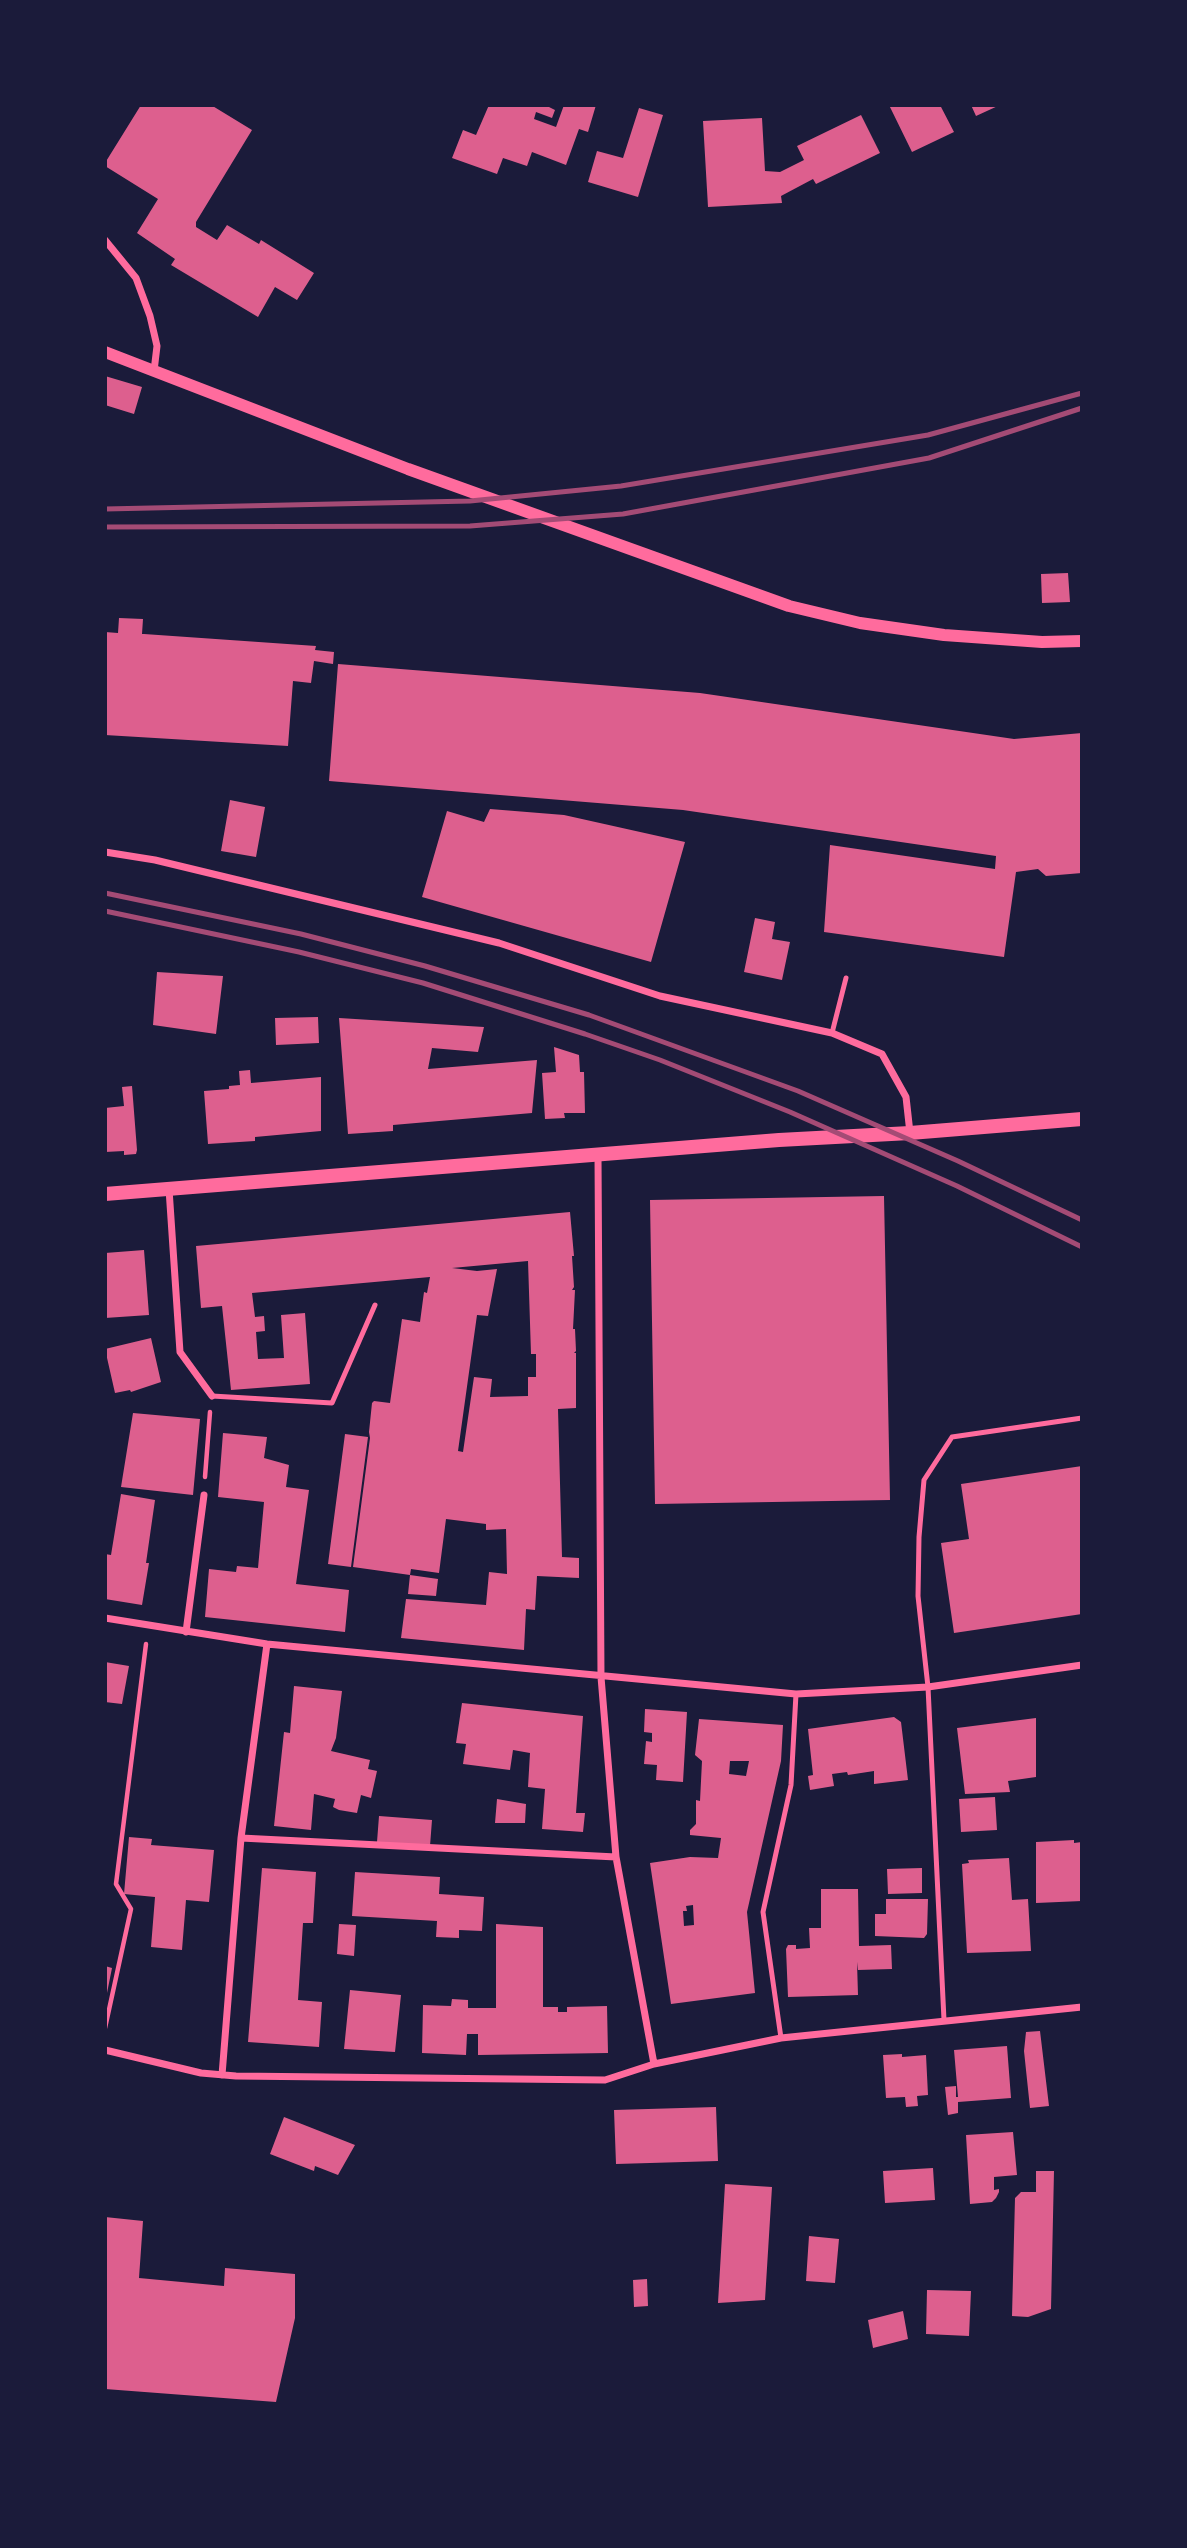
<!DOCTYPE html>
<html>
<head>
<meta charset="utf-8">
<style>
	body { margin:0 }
	#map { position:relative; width:1187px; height:2548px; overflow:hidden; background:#1b1b3a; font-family:"PT Sans",sans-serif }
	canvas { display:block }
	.frame { position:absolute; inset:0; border:107px solid #1b1b3a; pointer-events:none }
</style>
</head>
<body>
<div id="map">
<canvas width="1187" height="2548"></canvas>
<div class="frame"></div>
</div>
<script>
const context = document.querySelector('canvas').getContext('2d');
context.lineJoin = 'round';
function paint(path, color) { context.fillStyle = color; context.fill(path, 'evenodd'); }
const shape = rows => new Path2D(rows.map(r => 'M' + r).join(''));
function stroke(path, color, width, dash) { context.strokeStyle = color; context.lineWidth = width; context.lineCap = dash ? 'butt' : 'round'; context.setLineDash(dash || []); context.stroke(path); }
const building = shape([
	[141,105,211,105,252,130,196,222,196,227,217,240,227,225,259,244,261,240,314,273,297,300,275,287,258,317,171,265,175,259,137,233,158,199,105,166,105,163],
	[489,105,545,105,555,110,552,118,536,112,534,119,556,127,564,105,596,105,588,132,579,129,566,165,532,152,527,166,503,158,497,174,452,158,463,130,476,135],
	[889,105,940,105,954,132,912,152],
	[971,105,1000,105,976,116],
	[639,108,663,115,638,197,588,182,597,151,623,158],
	[861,115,880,153,816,184,813,179,781,196,782,203,708,207,703,121,762,118,765,171,780,172,804,160,797,146],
	[105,376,142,387,134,414,105,405],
	[1068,573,1070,602,1042,603,1041,574],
	[119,618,143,619,142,634,144,634,316,646,315,650,334,652,333,664,314,661,311,683,293,681,288,746,105,735,105,632,118,633],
	[338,664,700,693,1014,739,1082,733,1082,873,1046,876,1038,869,1016,872,1004,957,824,932,830,845,995,869,996,856,683,810,329,781],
	[230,800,265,807,256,857,221,851],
	[490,809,564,815,685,842,651,962,422,897,447,811,484,822],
	[755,918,775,922,772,939,790,942,782,980,744,972],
	[157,972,223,976,216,1034,153,1025],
	[318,1017,319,1043,276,1045,275,1018],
	[339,1018,484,1027,478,1052,432,1048,428,1069,537,1060,532,1113,393,1125,393,1131,348,1134],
	[554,1047,579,1055,580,1072,584,1072,585,1113,564,1113,565,1118,545,1119,542,1073,556,1072],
	[250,1070,251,1083,321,1077,321,1131,255,1137,255,1141,208,1144,204,1091,229,1089,229,1086,240,1085,239,1071],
	[132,1086,137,1150,136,1154,124,1155,124,1151,105,1152,105,1108,124,1106,122,1087],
	[884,1196,890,1500,655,1504,650,1200],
	[570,1212,574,1256,572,1256,574,1287,572,1290,575,1290,573,1329,575,1329,576,1351,574,1353,576,1353,576,1408,558,1409,562,1557,579,1558,579,1578,537,1576,535,1610,526,1609,524,1650,401,1638,406,1599,486,1605,489,1572,507,1574,506,1529,486,1530,486,1524,446,1519,439,1573,411,1569,410,1575,353,1567,370,1438,369,1432,372,1403,374,1401,390,1403,402,1319,420,1322,424,1292,427,1293,430,1277,252,1293,255,1317,264,1316,265,1331,256,1332,258,1359,284,1358,281,1315,305,1313,310,1384,231,1390,222,1306,201,1308,196,1246],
	[528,1261,531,1354,536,1354,536,1377,528,1377,528,1396,490,1397,492,1379,474,1377,463,1452,458,1451,477,1315,488,1316,497,1269,477,1271,452,1268],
	[144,1250,149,1315,105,1318,105,1253],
	[151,1338,161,1382,131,1392,130,1390,115,1393,105,1349],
	[133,1413,200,1419,193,1495,121,1487],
	[223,1433,267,1437,264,1458,289,1465,286,1487,309,1490,296,1584,349,1590,345,1632,205,1617,209,1569,236,1572,237,1566,258,1568,264,1502,218,1497],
	[345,1434,368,1437,351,1567,328,1564],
	[1082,1466,1082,1614,954,1633,941,1543,969,1539,961,1484],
	[121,1494,155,1500,146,1563,149,1563,142,1605,105,1599,105,1554,111,1555],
	[410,1575,438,1579,436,1596,408,1594],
	[105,1662,129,1666,122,1704,105,1702],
	[294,1686,342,1691,336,1738,331,1751,370,1760,368,1769,377,1771,371,1798,361,1795,357,1813,339,1810,333,1807,335,1799,314,1794,311,1830,274,1826,284,1732,290,1733],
	[462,1703,583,1716,576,1813,585,1813,583,1832,542,1829,545,1789,528,1787,530,1753,513,1750,510,1770,463,1764,466,1744,456,1743],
	[645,1709,687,1712,683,1782,656,1780,657,1765,644,1764,646,1741,652,1742,652,1733,644,1732],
	[894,1717,901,1722,908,1780,874,1784,874,1771,848,1775,847,1772,832,1774,834,1786,810,1790,808,1776,813,1775,808,1729],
	[1036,1718,1036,1777,1008,1781,1010,1792,965,1794,957,1728],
	[699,1719,783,1725,781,1761,747,1912,755,1993,671,2004,650,1863,690,1857,718,1858,721,1838,690,1835,690,1830,696,1824,696,1800,700,1801,702,1761,695,1755],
	[730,1761,749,1761,746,1776,729,1774],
	[693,1905,694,1925,684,1926,683,1911,687,1911,686,1906],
	[995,1797,997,1830,961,1832,959,1799],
	[497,1799,526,1804,525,1823,495,1823],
	[379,1816,432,1820,430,1846,377,1842],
	[129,1837,152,1839,151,1845,214,1850,209,1902,186,1900,182,1950,151,1947,155,1897,124,1894],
	[1074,1840,1074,1843,1082,1842,1082,1901,1036,1903,1036,1842],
	[1009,1858,1012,1900,1028,1899,1031,1951,967,1953,962,1864,969,1863,968,1860],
	[262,1868,316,1872,313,1923,303,1923,298,2000,322,2002,319,2047,248,2042],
	[922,1868,922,1893,888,1894,887,1869],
	[355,1872,440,1877,439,1894,484,1897,482,1931,459,1930,459,1938,436,1937,437,1921,352,1916],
	[821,1889,858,1889,859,1946,891,1945,892,1969,858,1970,857,1962,858,1995,788,1997,786,1949,788,1945,796,1945,796,1949,810,1948,809,1928,821,1928],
	[886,1899,928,1899,927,1934,924,1938,875,1936,875,1914,886,1914],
	[339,1924,356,1925,354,1956,337,1954],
	[496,1924,543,1927,543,2007,558,2007,558,2012,567,2012,567,2007,607,2006,608,2053,478,2055,478,2034,467,2034,466,2055,422,2053,423,2005,451,2006,452,1999,468,2000,468,2008,496,2008],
	[105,1966,112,1968,106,1998,105,1998],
	[350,1990,401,1995,395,2052,344,2049],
	[1040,2031,1049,2106,1030,2108,1024,2051,1026,2032],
	[1007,2046,1011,2098,958,2102,958,2113,948,2115,945,2087,956,2086,956,2097,958,2097,954,2050],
	[902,2054,902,2057,926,2055,928,2095,917,2096,918,2106,906,2107,905,2097,886,2098,883,2055],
	[716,2107,718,2161,616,2164,614,2110],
	[284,2117,355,2145,338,2175,315,2166,314,2171,270,2154],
	[1013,2132,1017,2175,994,2177,994,2190,999,2189,999,2192,996,2198,992,2202,970,2204,966,2135],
	[933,2168,935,2200,885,2203,883,2171],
	[1036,2171,1054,2171,1051,2309,1028,2317,1012,2316,1015,2198,1021,2192,1036,2192],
	[725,2184,772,2187,765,2300,718,2303],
	[105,2217,143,2221,139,2278,224,2286,225,2268,295,2274,295,2318,276,2402,105,2389],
	[809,2236,839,2239,835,2283,806,2281],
	[647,2279,648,2306,634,2307,633,2280],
	[927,2290,971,2291,969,2336,926,2334],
	[903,2311,908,2339,873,2348,868,2320]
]);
const path = shape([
	[205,1477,210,1412],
	[105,2028,131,1909,116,1884,146,1644]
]);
const service = shape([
	[832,1033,846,978],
	[212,1396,332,1403,375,1305],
	[944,2020,928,1687,918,1596,919,1537,924,1480,952,1437,1082,1418],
	[781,2038,763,1912,791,1785,796,1694]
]);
const minor = shape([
	[105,240,136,278,150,316,157,346,154,371],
	[105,852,155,860,499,943,660,996,832,1033,882,1054,906,1097,910,1133],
	[598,1155,601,1677,616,1857,654,2064],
	[169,1189,180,1352,212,1396],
	[105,1618,267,1644,796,1694,928,1687,1082,1665],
	[186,1632,204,1495],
	[241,1838,616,1857],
	[105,2050,201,2073,236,2076,605,2080,654,2064,781,2038,1082,2007],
	[222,2075,241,1838,267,1644]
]);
const tertiary = shape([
	[105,352,408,469,789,606,860,623,944,635,1042,642,1082,641]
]);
const secondary = shape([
	[105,1194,779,1140,910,1133,1082,1119]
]);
const rail = shape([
	[105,509,470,501,621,486,928,435,1082,393],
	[105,527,470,526,623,514,929,458,1082,408],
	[105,893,301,934,425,966,589,1015,798,1091,958,1161,1082,1220],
	[105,911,299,952,423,983,585,1034,660,1060,790,1112,957,1186,1082,1247]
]);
paint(building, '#dd5f8e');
stroke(path, '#ff6b9d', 4.5);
stroke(service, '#ff6b9d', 5);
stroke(minor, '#ff6b9d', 7);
stroke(tertiary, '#ff6b9d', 12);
stroke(secondary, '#ff6b9d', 14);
stroke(rail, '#a44b75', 5);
</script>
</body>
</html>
